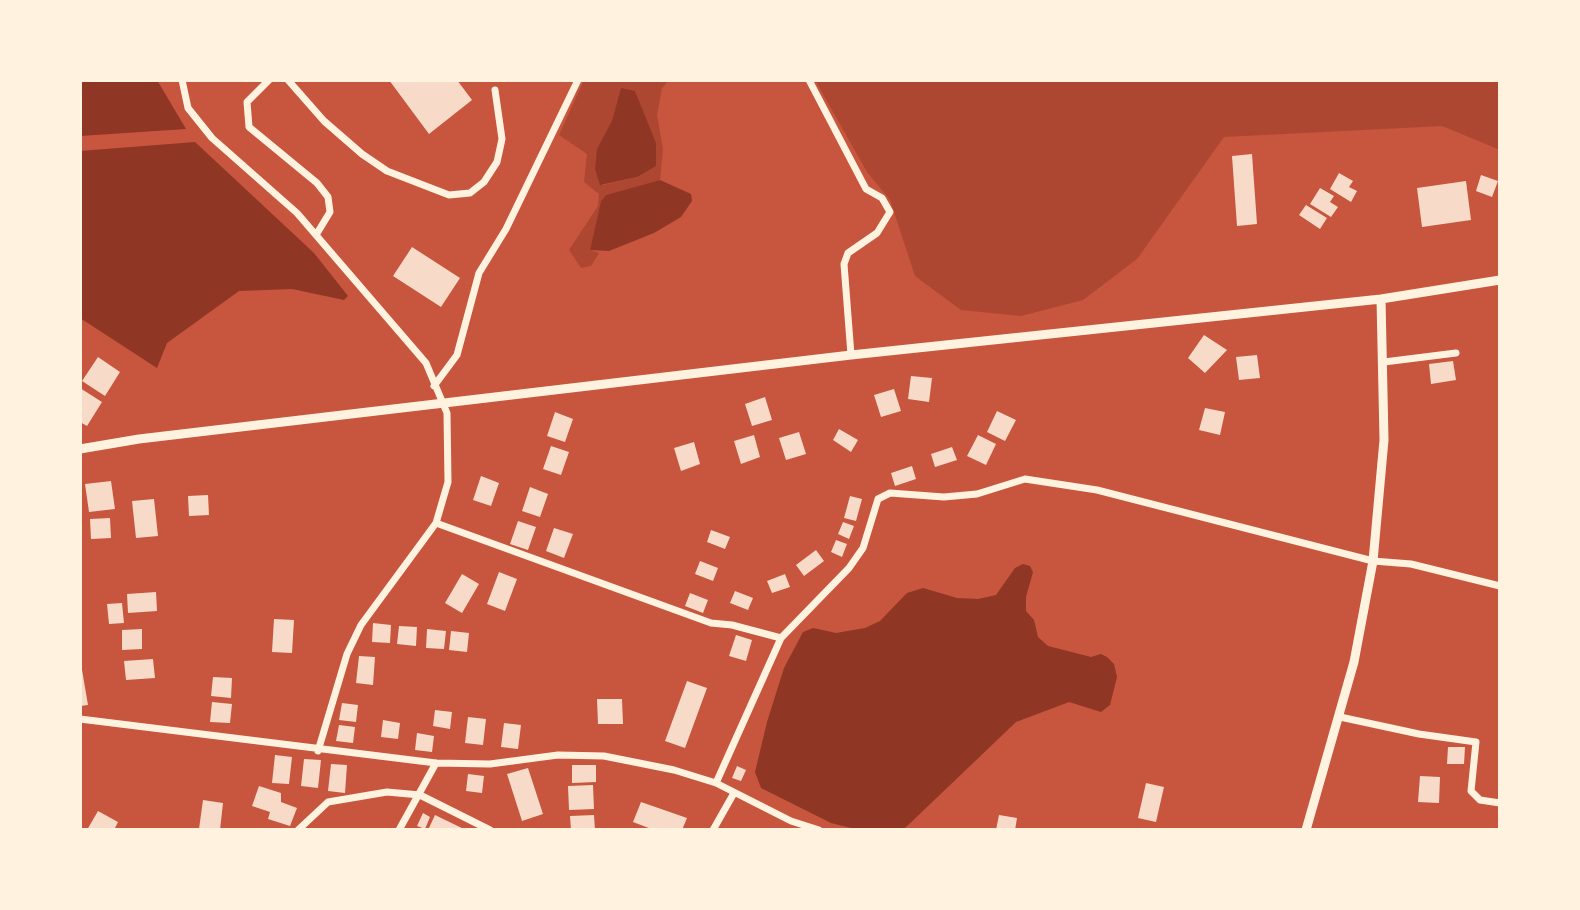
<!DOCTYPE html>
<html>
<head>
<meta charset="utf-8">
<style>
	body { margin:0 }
	#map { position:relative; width:1580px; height:910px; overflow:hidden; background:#c8553d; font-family:"Open Sans",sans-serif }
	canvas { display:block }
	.frame { position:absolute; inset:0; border:82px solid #fff3e0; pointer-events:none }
</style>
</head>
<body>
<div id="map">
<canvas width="1580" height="910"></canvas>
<div class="frame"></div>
</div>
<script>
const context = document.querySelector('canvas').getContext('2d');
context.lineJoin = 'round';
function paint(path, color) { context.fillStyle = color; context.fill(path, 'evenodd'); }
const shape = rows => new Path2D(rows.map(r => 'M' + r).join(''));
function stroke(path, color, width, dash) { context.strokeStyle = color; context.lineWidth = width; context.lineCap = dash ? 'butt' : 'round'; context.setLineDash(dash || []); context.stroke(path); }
const green = shape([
	[584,80,669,80,662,88,657,115,663,149,660,180,606,195,601,201,590,250,599,253,591,266,581,268,569,250,598,206,599,194,584,182,587,154,559,135],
	[635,91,655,143,637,177,603,185,597,149],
	[815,80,1500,80,1500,150,1442,126,1224,137,1137,259,1083,300,1021,316,961,310,915,276,890,200,867,172]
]);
const water = shape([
	[80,80,157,80,186,129,80,136],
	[621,88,635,91,656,143,656,166,637,177,600,185,595,169,597,149,612,121],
	[195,142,314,253,348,296,344,300,292,289,239,291,167,343,157,368,80,318,80,151],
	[660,180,691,194,692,201,681,217,654,233,609,251,590,250,601,201,606,195],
	[1023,564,1030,566,1033,572,1026,597,1026,611,1034,620,1038,637,1048,646,1091,657,1101,654,1107,657,1114,664,1117,677,1110,705,1101,712,1069,702,1016,722,903,830,859,830,831,823,761,788,755,772,767,722,784,668,803,632,813,628,836,633,865,628,880,621,907,593,923,588,957,598,978,599,996,595,1015,568]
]);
const building = shape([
	[389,80,457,80,472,100,429,134],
	[1252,154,1257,224,1237,226,1232,156],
	[1339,173,1353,181,1349,187,1357,191,1351,202,1330,189],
	[1481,175,1498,181,1492,197,1476,191],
	[1466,181,1471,220,1422,227,1417,188],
	[1320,188,1334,196,1330,202,1338,207,1331,217,1310,204],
	[1306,205,1327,218,1320,229,1299,215],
	[412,247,460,278,441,307,393,276],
	[1204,335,1227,350,1205,373,1188,358],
	[1257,355,1260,378,1239,380,1236,357],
	[98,357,120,372,105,396,82,381],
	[1453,361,1456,380,1431,384,1429,364],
	[911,376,932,378,929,402,908,399],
	[80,388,102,402,87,426,80,422],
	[894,389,901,411,881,417,874,395],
	[765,397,772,420,752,426,745,404],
	[1205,408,1225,412,1220,435,1199,430],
	[997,411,1016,420,1005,441,987,432],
	[555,412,573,419,565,442,547,436],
	[839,429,858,440,851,452,833,440],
	[799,432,806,454,786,460,779,438],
	[754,435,760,457,741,464,734,441],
	[978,435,996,444,986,465,967,456],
	[694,442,700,464,681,471,674,448],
	[551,446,569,452,561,475,543,469],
	[952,447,957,460,935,467,931,454],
	[912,466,916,479,895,486,891,473],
	[481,476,499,483,491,506,473,500],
	[111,481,115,509,89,512,85,484],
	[530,487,548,494,540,517,522,511],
	[208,495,209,515,189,516,188,496],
	[850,496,862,499,856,521,844,518],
	[154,499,158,536,136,538,132,501],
	[110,518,111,538,91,539,90,519],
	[518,521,536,527,528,550,510,544],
	[843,522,854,526,849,539,838,534],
	[554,528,573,534,564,558,546,551],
	[711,530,730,537,725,549,707,542],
	[836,540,847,544,842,557,831,552],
	[816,550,824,561,804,576,796,565],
	[700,561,718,568,713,581,695,574],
	[499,572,517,579,505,611,487,604],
	[462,574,479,584,462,613,445,603],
	[785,574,790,587,772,593,767,581],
	[735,591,753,598,748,610,730,603],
	[156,592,157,611,128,613,127,594],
	[690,593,708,600,703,613,685,606],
	[122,603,124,623,109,624,107,604],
	[274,619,294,620,292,653,272,652],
	[373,623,391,625,390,643,372,642],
	[399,626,417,627,416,646,397,644],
	[142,629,142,649,122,650,122,630],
	[427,629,446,631,444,649,426,648],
	[451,631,469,633,467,652,449,650],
	[736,635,752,640,746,661,729,656],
	[359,656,375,657,373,685,356,683],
	[80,658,88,705,80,706],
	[153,659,155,678,126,680,124,661],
	[213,677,232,678,231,698,211,696],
	[687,681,707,688,685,748,665,741],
	[597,699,622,699,623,724,598,724],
	[212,702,232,704,230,723,210,722],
	[342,703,358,705,356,722,339,720],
	[435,710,452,712,450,729,433,726],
	[468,717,486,719,483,745,465,743],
	[383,720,400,723,398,739,381,737],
	[504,723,521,725,518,749,501,747],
	[339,725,355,727,353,743,336,741],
	[417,733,434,736,432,752,415,750],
	[1448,747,1465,747,1464,764,1447,764],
	[275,755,292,757,289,784,272,783],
	[304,759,321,760,318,788,301,786],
	[331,764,347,765,345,793,328,791],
	[572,765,596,765,596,782,572,783],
	[737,766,746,770,741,781,732,778],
	[528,768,543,814,522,821,507,774],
	[468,774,484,776,482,793,466,791],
	[1420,776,1440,777,1439,803,1418,802],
	[1146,783,1164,787,1156,822,1138,818],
	[593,785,594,809,569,810,568,786],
	[259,786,281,793,281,802,297,808,290,826,268,819,270,812,252,806],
	[203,800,223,803,220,830,199,829],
	[641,802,687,818,682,830,654,830,633,822],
	[98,811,118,822,114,830,87,830],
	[423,813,430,817,425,829,417,826],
	[435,815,466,830,428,830],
	[594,815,595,830,571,830,570,816],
	[999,815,1017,818,1015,830,996,830]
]);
const minor = shape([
	[182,80,188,108,212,138,297,213,426,363,447,413,448,482,436,523,361,625,347,654,318,751],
	[269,80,247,102,249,127,317,183,328,197,330,212,316,235],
	[288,80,324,121,362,154,387,171,449,195,470,193,484,182,497,162,502,139,495,90],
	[809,80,866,189,882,198,890,212,877,233,848,253,844,264,851,355],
	[1384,362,1456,353],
	[434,386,457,355,479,273,506,229,578,80],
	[436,523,711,623,732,625,781,638],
	[1340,717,1419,734,1476,742,1471,791,1480,800,1500,803],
	[80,719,436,763,490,764,558,755,604,756,674,770,716,783,791,821,819,830],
	[716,783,781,638,849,568,863,548,878,499,890,493,944,497,977,494,1025,479,1097,490,1373,561,1411,564,1500,586],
	[298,830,328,802,387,792,420,795,490,830],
	[399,830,436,763],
	[713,830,734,793]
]);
const tertiary = shape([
	[80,449,139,439,851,355,1381,299,1500,280],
	[1306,830,1354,662,1373,561,1384,440,1381,299]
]);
paint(green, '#ae4732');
paint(water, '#8f3625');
paint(building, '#f7dbc8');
stroke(minor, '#fff3e0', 7);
stroke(tertiary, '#fff3e0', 9);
</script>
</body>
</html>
